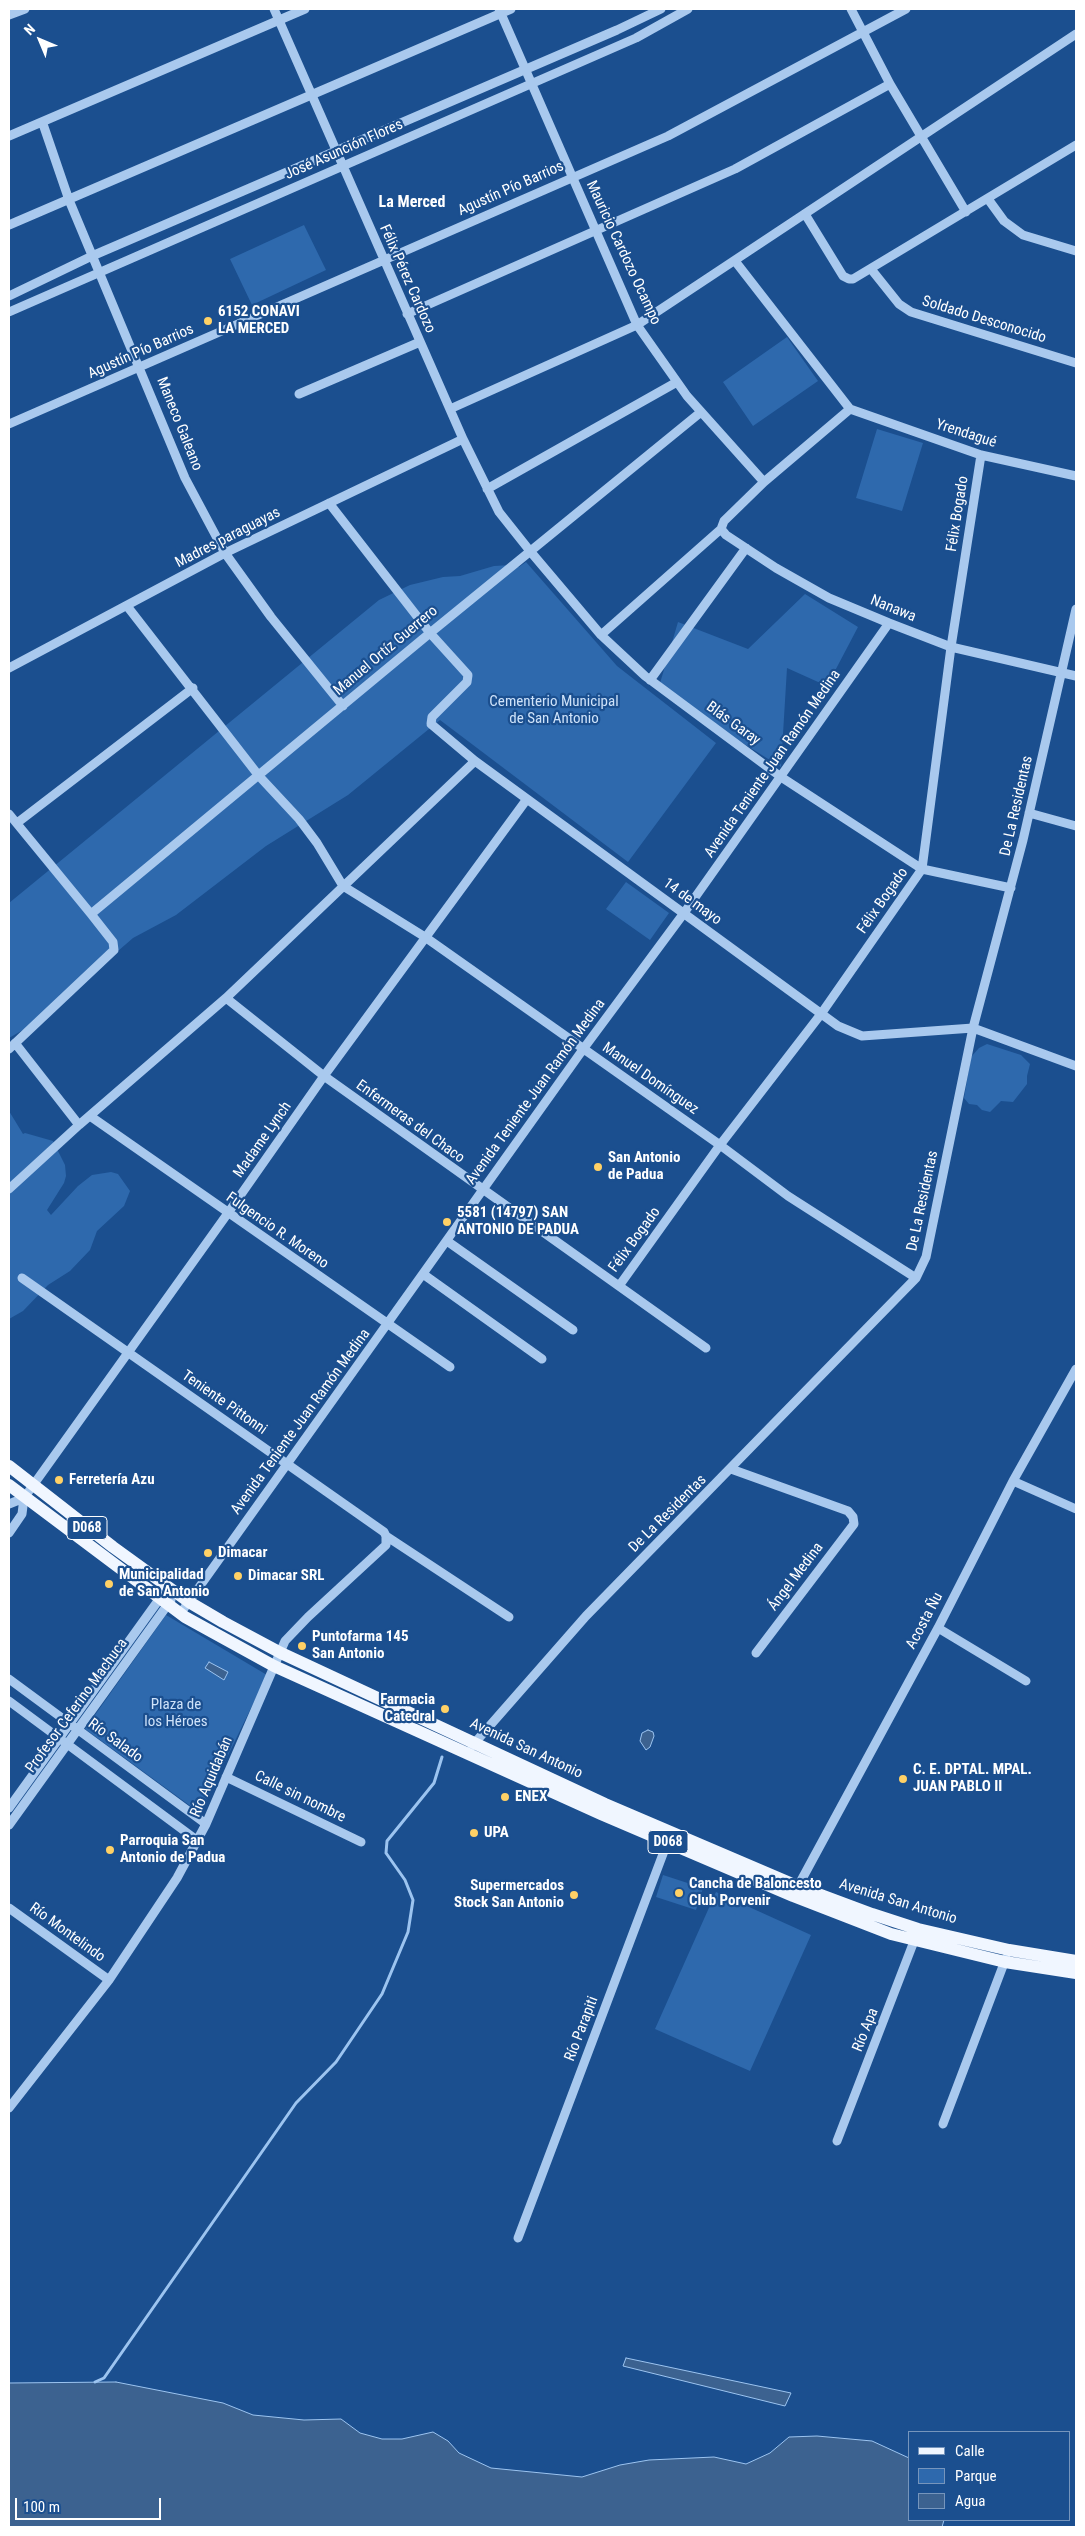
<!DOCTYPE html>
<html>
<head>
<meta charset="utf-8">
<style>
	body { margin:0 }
	#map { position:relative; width:1085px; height:2536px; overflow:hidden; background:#1b4f8f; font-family:"Roboto Condensed",sans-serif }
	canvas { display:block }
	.frame { position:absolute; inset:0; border:10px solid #fff; pointer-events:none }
	.legend { position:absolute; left:908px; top:2431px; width:162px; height:90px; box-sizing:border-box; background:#1b4f8f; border:1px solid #7695bc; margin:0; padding:6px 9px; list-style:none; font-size:15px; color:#fff }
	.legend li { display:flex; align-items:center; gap:10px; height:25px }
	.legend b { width:25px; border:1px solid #7695bc }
	.north { position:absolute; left:15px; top:15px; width:50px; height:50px; -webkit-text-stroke:4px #1b4f8f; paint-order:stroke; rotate:315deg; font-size:14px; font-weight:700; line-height:20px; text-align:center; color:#fff }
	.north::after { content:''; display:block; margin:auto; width:18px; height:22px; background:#fff; clip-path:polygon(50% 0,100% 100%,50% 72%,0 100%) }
	.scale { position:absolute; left:15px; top:2498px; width:146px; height:22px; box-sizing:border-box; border:2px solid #fff; border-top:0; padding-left:6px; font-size:15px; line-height:18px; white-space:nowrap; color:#fff; -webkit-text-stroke:4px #1b4f8f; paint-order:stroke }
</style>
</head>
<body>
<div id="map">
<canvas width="1085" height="2536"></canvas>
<div class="frame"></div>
<ul class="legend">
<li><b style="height:6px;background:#f0f6ff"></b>Calle</li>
<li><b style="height:14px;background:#2e69ad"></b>Parque</li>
<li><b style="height:14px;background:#3c6290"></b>Agua</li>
</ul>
<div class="north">N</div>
<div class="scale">100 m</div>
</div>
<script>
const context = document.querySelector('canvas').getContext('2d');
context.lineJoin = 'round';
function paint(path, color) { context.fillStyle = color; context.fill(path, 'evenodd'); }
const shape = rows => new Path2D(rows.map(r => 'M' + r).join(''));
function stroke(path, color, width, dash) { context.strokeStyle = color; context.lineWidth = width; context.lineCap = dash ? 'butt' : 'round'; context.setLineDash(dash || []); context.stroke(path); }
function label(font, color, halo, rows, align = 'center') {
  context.font = font + ' "Roboto Condensed",sans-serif'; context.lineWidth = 4.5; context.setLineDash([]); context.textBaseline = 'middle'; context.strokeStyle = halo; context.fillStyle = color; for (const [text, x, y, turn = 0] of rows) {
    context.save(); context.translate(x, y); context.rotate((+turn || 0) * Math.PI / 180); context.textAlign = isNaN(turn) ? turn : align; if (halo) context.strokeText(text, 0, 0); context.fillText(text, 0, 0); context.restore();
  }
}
const green = shape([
	[304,225,326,270,252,305,230,259],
	[787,337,818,381,753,426,723,382],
	[877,429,923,443,902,511,856,498],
	[526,562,617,666,716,743,628,862,440,720,348,795,266,846,176,915,133,938,35,1023,9,1038,9,903,379,600,410,585,443,577,460,576,494,566,511,565,519,567],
	[805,594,858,627,827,686,787,668,781,767,658,690,678,622,748,649],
	[626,882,669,913,650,940,606,909],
	[987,1044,1021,1055,1030,1064,1027,1076,1027,1084,1013,1102,1001,1101,990,1112,982,1110,977,1105,969,1104,964,1098,971,1057,979,1048],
	[9,1111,23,1134,25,1133,53,1141,65,1165,66,1176,64,1183,47,1210,51,1215,78,1186,92,1175,111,1172,118,1174,130,1191,124,1206,97,1231,90,1250,70,1271,48,1285,23,1311,9,1319],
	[166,1615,267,1675,200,1813,85,1729],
	[663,1875,703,1888,696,1910,656,1897],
	[716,1892,811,1935,750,2071,655,2029]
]);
const water = shape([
	[209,1662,228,1672,224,1680,205,1668,209,1662],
	[648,1730,653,1732,654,1736,650,1747,646,1750,640,1741,642,1733,648,1730],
	[626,2358,791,2393,785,2406,623,2366,626,2358],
	[116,2382,223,2403,253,2415,304,2420,341,2419,360,2433,382,2439,402,2439,433,2432,448,2441,459,2453,491,2468,582,2477,620,2465,649,2460,714,2457,746,2464,770,2453,789,2437,817,2436,872,2441,909,2458,909,2520,944,2520,942,2527,9,2527,9,2383,116,2382]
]);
const stream = shape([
	[95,2382,104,2378,296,2103,336,2062,382,1994,408,1932,413,1900,405,1880,386,1853,387,1841,434,1783,442,1757]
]);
const minor = shape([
	[274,9,463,439,499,512,530,551,601,635,645,676,781,777,922,869,1011,888],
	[499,9,637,325,687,396,764,482],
	[851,9,890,84,966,212],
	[9,15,25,9],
	[43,124,69,200,185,478,225,553,271,617,343,706],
	[9,136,305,9],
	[988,199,1004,221,1023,235,1076,251],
	[805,214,843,276,849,279,853,279,1076,145],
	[9,225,511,9],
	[735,261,850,409],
	[871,269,899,304,911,312,1076,363],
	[9,296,92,256,617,30,661,9],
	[9,312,636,38,688,9],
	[407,314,735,169,890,84],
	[299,394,420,342],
	[450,409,637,325,1076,34],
	[850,409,764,482,724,521,721,529,726,535,776,568,829,598,889,623,951,647,1076,676],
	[850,409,981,455,1076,476],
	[9,424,668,136,906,9],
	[487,489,677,382],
	[329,503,430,633,468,675,467,682,432,717,431,724,475,761,838,1026,862,1036,973,1028,1076,1066],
	[127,606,259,776,299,819,317,843,343,886,425,937,720,1145,788,1196,916,1278],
	[601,635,721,529],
	[9,668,225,553,463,439],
	[650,680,746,548],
	[1029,813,1076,826],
	[9,814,91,914,113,942,114,950,9,1049],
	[17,823,193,688],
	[91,914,430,633,701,412],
	[226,998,324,1076,706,1348],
	[15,1043,79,1125],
	[90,1116,450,1367],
	[9,1189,79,1125,226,998,475,761],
	[447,1241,573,1330],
	[423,1274,542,1359],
	[22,1278,384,1532,386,1536,509,1617],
	[619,1286,720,1145,821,1014,922,869,951,647,981,455],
	[731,1469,848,1511,853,1517,854,1524,756,1653],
	[1013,1481,1076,1509],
	[9,1504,24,1498],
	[9,1533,22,1514,24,1498,228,1213,324,1076,527,799],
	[180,1614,584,1048,684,913,889,623],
	[938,1628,1026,1681],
	[9,1679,206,1824],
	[9,1701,198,1841],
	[472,1746,586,1616,916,1278,926,1257,973,1028,1023,840,1076,609],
	[226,1777,361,1842],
	[9,1808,168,1587],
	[9,1825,171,1600],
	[796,1890,938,1628,1013,1481,1076,1369],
	[9,1908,109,1980],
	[9,2108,109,1980,177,1878,206,1824,285,1641,308,1617,386,1545,386,1536],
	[943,2124,1006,1958],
	[837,2141,916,1936],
	[518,2238,669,1838]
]);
const major = shape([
	[9,1466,113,1547,189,1602,223,1622,281,1653,605,1804,797,1886,872,1914,918,1929,1009,1950,1076,1961],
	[9,1485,185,1617,274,1666,601,1814,793,1896,891,1934,1005,1962,1076,1973]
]);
const markers = [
	[208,321,5,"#ffd166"],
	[598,1167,5,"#ffd166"],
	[447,1222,5,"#ffd166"],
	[59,1480,5,"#ffd166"],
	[208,1553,5,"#ffd166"],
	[238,1576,5,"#ffd166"],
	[109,1584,5,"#ffd166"],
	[302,1646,5,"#ffd166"],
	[445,1709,5,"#ffd166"],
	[903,1779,5,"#ffd166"],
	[505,1797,5,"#ffd166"],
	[474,1833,5,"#ffd166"],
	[110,1850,5,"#ffd166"],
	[679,1893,5,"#ffd166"],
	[574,1895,5,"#ffd166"]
];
const shields = [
	[87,1528,40],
	[668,1842,40]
];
const shieldNames = [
	["D068",87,1528],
	["D068",668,1842]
];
const streetNames = [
	["José Asunción Flores",344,150,-24],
	["Agustín Pío Barrios",511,189,-24],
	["Mauricio Cardozo Ocampo",623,253,65],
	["Félix Pérez Cardozo",407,279,66],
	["Soldado Desconocido",984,320,17],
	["Agustín Pío Barrios",141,352,-24],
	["Maneco Galeano",179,424,68],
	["Yrendagué",966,434,18],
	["Félix Bogado",958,514,-81],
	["Madres paraguayas",228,538,-27],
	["Nanawa",893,609,22],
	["Manuel Ortíz Guerrero",386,651,-40],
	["Blás Garay",733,724,36],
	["Avenida Teniente Juan Ramón Medina",773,764,-55],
	["De La Residentas",1017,806,-77],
	["Félix Bogado",883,901,-55],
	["14 de mayo",692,902,36],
	["Manuel Domínguez",650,1079,35],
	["Avenida Teniente Juan Ramón Medina",536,1092,-54],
	["Enfermeras del Chaco",410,1122,36],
	["Madame Lynch",263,1140,-55],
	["De La Residentas",923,1201,-78],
	["Fulgencio R. Moreno",277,1231,35],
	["Félix Bogado",635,1240,-54],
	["Teniente Pittonni",224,1403,35],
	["Avenida Teniente Juan Ramón Medina",301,1422,-54],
	["De La Residentas",668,1514,-45],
	["Ángel Medina",796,1577,-53],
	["Acosta Ñu",925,1621,-62],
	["Profesor Ceferino Machuca",77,1706,-54],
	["Río Salado",115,1741,36],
	["Avenida San Antonio",526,1749,25],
	["Río Aquidabán",212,1777,-67],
	["Calle sin nombre",300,1797,26],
	["Avenida San Antonio",898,1902,17],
	["Río Montelindo",67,1933,36],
	["Río Parapiti",582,2029,-69],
	["Río Apa",866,2030,-68]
];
const poiNames = [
	["6152 CONAVI",218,312],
	["LA MERCED",218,329],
	["San Antonio",608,1158],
	["de Padua",608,1175],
	["5581 (14797) SAN",457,1213],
	["ANTONIO DE PADUA",457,1230],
	["Ferretería Azu",69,1480],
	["Dimacar",218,1553],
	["Municipalidad",119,1575],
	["de San Antonio",119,1592],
	["Dimacar SRL",248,1576],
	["Puntofarma 145",312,1637],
	["San Antonio",312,1654],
	["Farmacia",435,1700,"right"],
	["Catedral",435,1717,"right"],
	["C. E. DPTAL. MPAL.",913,1770],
	["JUAN PABLO II",913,1787],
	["ENEX",515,1797],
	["UPA",484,1833],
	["Parroquia San",120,1841],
	["Antonio de Padua",120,1858],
	["Cancha de Baloncesto",689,1884],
	["Club Porvenir",689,1901],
	["Supermercados",564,1886,"right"],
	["Stock San Antonio",564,1903,"right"]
];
const parkNames = [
	["Cementerio Municipal",554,702],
	["de San Antonio",554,719],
	["Plaza de",176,1705],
	["los Héroes",176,1722]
];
const neighbourhoodNames = [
	["La Merced",412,203]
];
paint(green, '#2e69ad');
paint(water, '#3c6290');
stroke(water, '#9cc4f0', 1);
stroke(stream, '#9cc4f0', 3);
stroke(minor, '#a9c9ee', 9);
stroke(major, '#f0f6ff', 12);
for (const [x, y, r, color] of markers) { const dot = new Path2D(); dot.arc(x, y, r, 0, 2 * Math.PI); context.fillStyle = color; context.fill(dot); stroke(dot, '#1b4f8f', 2); }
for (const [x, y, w] of shields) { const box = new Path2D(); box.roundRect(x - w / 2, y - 11.5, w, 23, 4); context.fillStyle = '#1b4f8f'; context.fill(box); stroke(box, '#fff', 1); }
label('bold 14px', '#fff', null, shieldNames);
label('15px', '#fff', '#1b4f8f', streetNames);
label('bold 15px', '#fff', '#1b4f8f', poiNames, 'left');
label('15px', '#cfe3fa', '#1b4f8f', parkNames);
label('bold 16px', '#fff', '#1b4f8f', neighbourhoodNames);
</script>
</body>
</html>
